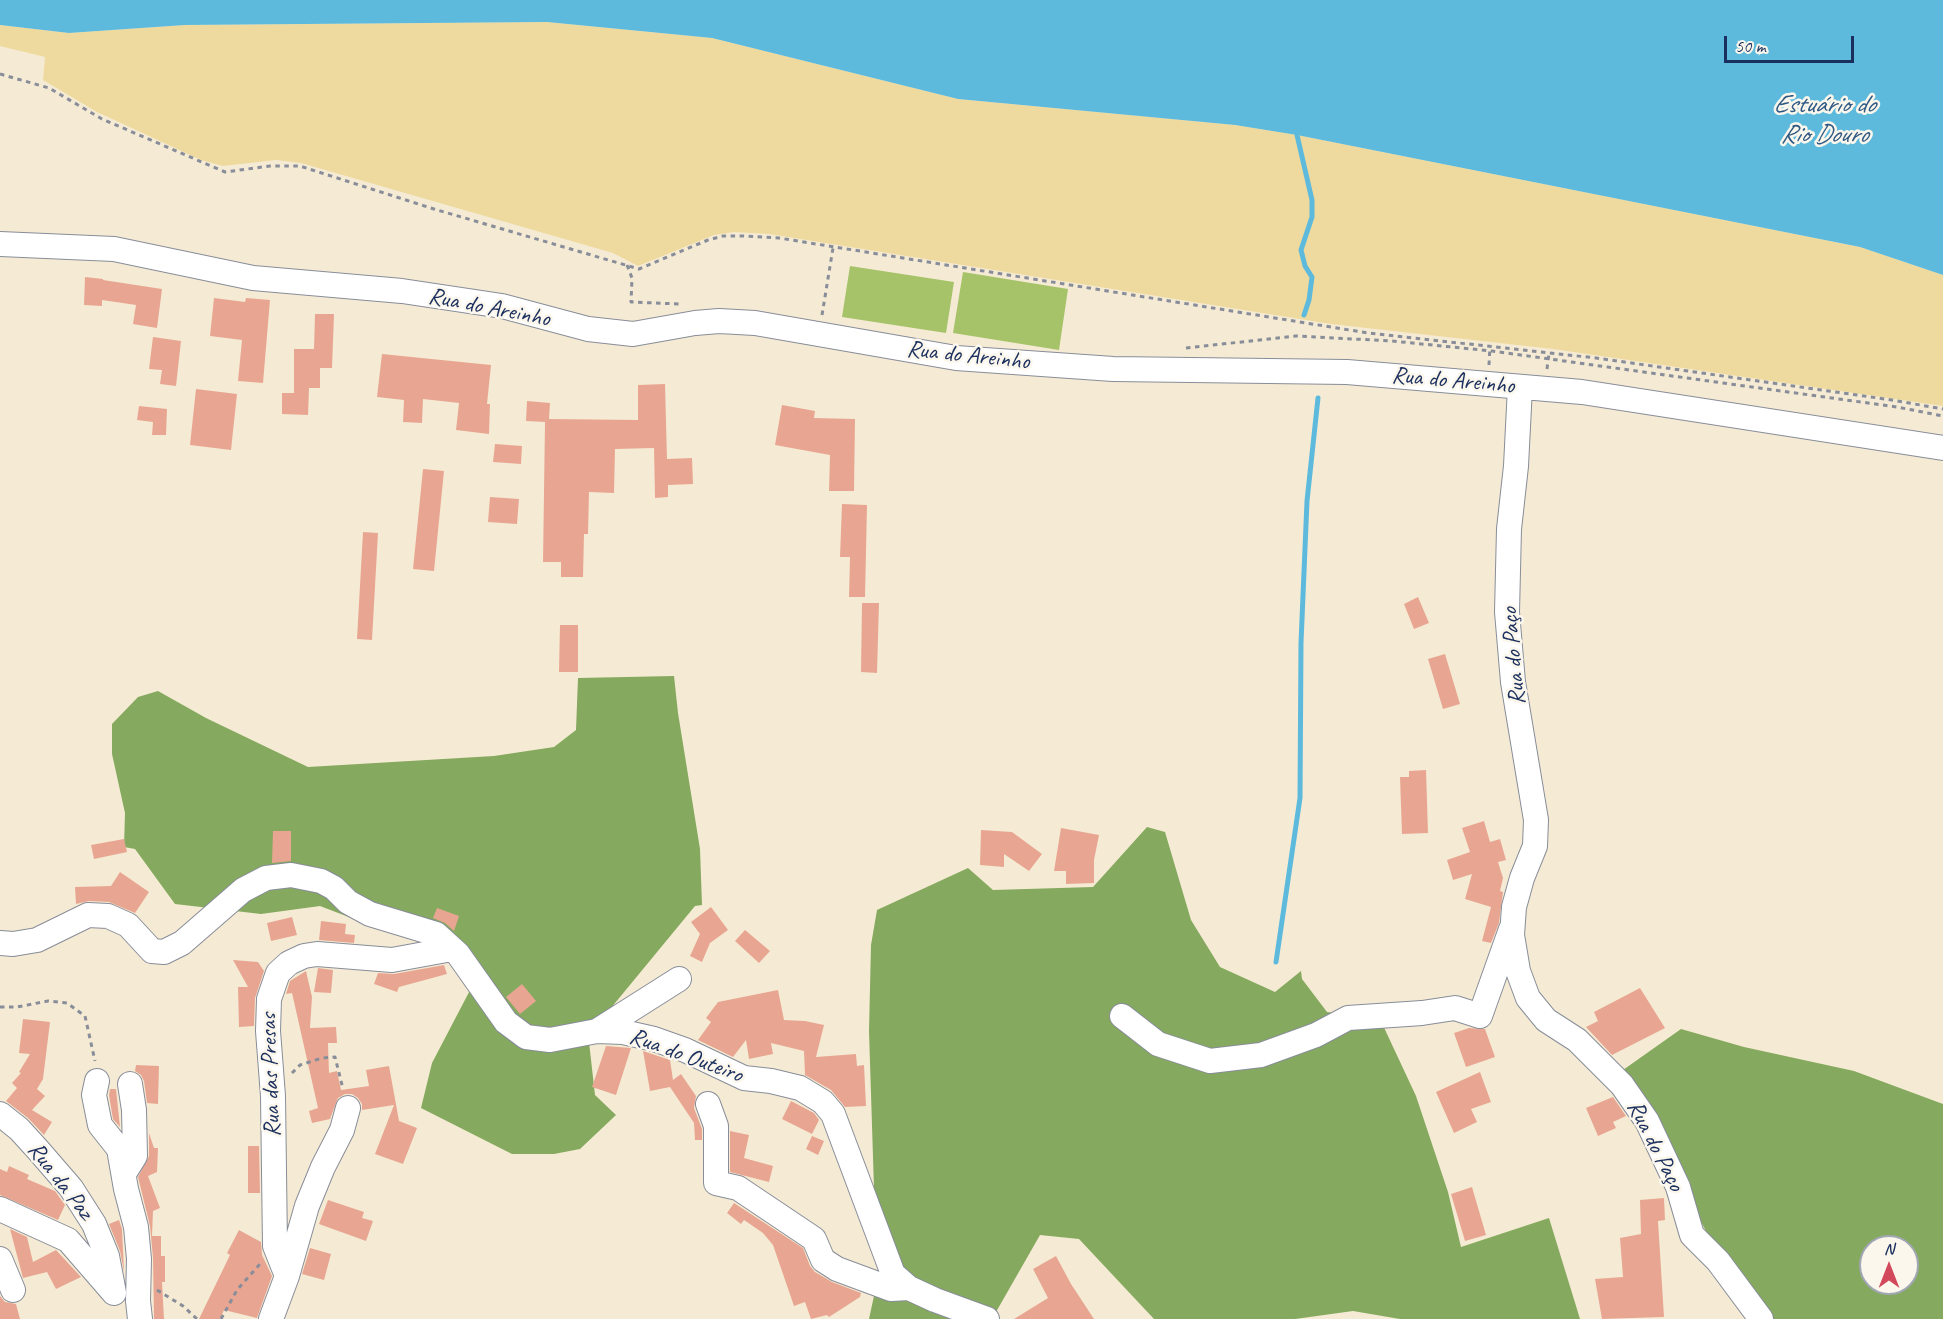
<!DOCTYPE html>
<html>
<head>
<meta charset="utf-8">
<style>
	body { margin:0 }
	#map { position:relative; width:1943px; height:1319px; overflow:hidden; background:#f5ebd4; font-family:Caveat,sans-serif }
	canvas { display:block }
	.north { position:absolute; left:1859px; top:1235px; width:60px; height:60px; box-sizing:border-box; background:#fbf7ec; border:2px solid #a1a7b3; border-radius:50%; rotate:0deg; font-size:16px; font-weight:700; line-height:24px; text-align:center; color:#1b2f5e }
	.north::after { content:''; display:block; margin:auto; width:21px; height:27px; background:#d1495b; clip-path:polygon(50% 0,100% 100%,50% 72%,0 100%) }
	.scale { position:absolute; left:1724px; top:36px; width:130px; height:27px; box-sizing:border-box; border:3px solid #1b2f5e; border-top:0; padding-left:8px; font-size:18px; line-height:21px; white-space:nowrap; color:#1b2f5e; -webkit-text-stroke:4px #fbf7ec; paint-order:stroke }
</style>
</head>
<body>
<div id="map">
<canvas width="1943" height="1319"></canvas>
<div class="north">N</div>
<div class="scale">50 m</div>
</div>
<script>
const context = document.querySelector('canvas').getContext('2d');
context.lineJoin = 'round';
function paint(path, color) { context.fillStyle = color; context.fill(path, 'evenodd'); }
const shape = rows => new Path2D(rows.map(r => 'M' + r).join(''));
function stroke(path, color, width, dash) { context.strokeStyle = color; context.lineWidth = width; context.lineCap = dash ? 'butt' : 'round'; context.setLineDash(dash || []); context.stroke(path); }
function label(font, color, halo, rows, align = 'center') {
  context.font = font + ' Caveat,sans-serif'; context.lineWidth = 5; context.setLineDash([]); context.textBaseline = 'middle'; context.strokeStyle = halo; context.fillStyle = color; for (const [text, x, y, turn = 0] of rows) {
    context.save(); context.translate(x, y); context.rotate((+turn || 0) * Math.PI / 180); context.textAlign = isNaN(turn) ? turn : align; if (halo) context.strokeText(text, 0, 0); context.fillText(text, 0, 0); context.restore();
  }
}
const green = shape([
	[850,266,954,282,946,333,842,317],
	[963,272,1068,289,1059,350,953,333]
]);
const forest = shape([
	[674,676,678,713,700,849,702,905,695,906,606,1014,589,1042,595,1095,616,1115,580,1149,554,1154,512,1154,421,1108,432,1063,479,973,448,932,380,929,320,906,261,914,175,904,135,849,124,847,125,813,112,754,112,724,138,697,158,691,206,718,308,767,494,756,554,747,576,730,578,678],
	[1147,827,1165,832,1191,920,1220,967,1275,992,1301,971,1302,979,1327,1012,1380,1019,1416,1096,1448,1192,1461,1247,1549,1218,1580,1319,1400,1319,1353,1311,1295,1319,1154,1319,1079,1239,1040,1235,992,1319,869,1319,880,1268,875,1220,869,1031,871,945,877,910,968,868,993,890,1093,887],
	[1681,1029,1744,1047,1854,1071,1943,1104,1943,1319,1753,1319,1629,1087,1623,1070],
	[1871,1247,1907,1247,1907,1283,1871,1283]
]);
const sand = shape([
	[547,22,712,38,958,99,1235,125,1297,135,1860,247,1943,275,1943,406,1553,349,1331,324,769,234,734,232,714,235,638,266,613,253,301,163,276,160,223,166,201,160,97,112,43,80,45,57,0,46,0,25,69,33,185,25]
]);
const water = shape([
	[0,0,1943,0,1943,275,1860,247,1297,135,1235,125,958,99,712,38,547,22,185,25,69,33,0,25]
]);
const stream = shape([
	[1297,130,1297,135,1312,200,1312,217,1301,250,1305,266,1312,277,1309,300,1304,315],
	[1276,962,1300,798,1301,643,1307,501,1318,398]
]);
const building = shape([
	[85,277,103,279,103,280,162,289,157,328,133,324,136,305,102,300,102,306,84,305],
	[214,298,245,302,246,298,270,300,263,383,238,381,242,340,210,336],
	[315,314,334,314,332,368,320,368,320,388,309,388,308,415,282,414,282,393,294,393,294,349,314,349],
	[153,337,181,341,176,386,160,384,162,370,149,369],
	[382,354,491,365,487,404,490,404,489,434,456,430,459,403,423,399,422,423,403,422,404,400,377,397],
	[665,384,667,459,692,458,693,484,668,485,668,497,655,498,654,448,615,449,614,493,589,492,588,534,584,534,583,577,561,577,561,562,543,562,545,422,526,421,527,401,550,403,549,419,638,420,638,385],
	[196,389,237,394,231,450,190,445],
	[782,405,815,411,814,418,855,419,854,491,829,491,830,455,775,445],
	[139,406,167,409,166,435,152,435,153,422,137,420],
	[495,444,522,446,521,464,493,462],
	[423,469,444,471,434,571,413,569],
	[490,497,519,499,517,524,488,522],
	[842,504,867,505,865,597,849,597,850,557,840,557],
	[363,532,378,533,372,640,357,639],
	[1418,597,1429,623,1414,629,1404,604],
	[862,603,879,603,877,673,861,672],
	[560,625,578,625,578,672,559,672],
	[1445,654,1460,704,1443,709,1428,659],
	[1426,770,1428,833,1402,834,1400,777,1409,777,1409,771],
	[1484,821,1490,842,1500,839,1506,860,1498,862,1503,878,1500,891,1503,892,1499,923,1491,943,1482,941,1491,907,1465,899,1472,874,1453,880,1447,860,1470,852,1462,828],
	[1061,828,1099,835,1094,860,1094,883,1066,884,1066,871,1054,871],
	[981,830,1012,832,1042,854,1029,871,1004,854,1004,867,980,865],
	[273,831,291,831,291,861,272,863],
	[124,839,127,852,94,859,91,845],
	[120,872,149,892,135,913,109,902,89,901,76,904,75,887,111,886],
	[711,907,728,930,710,943,702,962,690,956,700,934,691,922],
	[437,908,459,916,454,931,445,923,433,918],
	[292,917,297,935,271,941,267,923],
	[321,921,346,924,345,934,355,935,354,943,319,940],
	[745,930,770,951,759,963,735,941],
	[233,960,258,962,264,971,255,998,254,1026,239,1027,238,987,248,987],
	[444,965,447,974,399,987,397,992,374,984,378,973,394,974],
	[318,968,333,970,331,993,314,992],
	[306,971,312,997,310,1028,336,1027,337,1043,328,1043,329,1073,337,1071,341,1090,369,1086,366,1070,389,1066,399,1121,417,1128,403,1164,375,1154,394,1105,362,1110,362,1104,358,1098,352,1094,345,1094,338,1098,330,1119,312,1123,309,1111,318,1108,292,993,286,994,290,981],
	[522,984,536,1001,520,1014,506,997],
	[1640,988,1665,1028,1612,1055,1586,1027,1598,1021,1594,1012],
	[778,990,784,1020,805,1021,824,1025,816,1057,856,1054,857,1066,864,1065,866,1106,845,1107,831,1090,805,1075,804,1051,771,1043,773,1054,749,1059,746,1040,733,1057,698,1040,711,1022,706,1018,718,1002],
	[23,1019,50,1022,43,1079,37,1089,45,1096,32,1110,52,1122,44,1135,28,1118,6,1101,17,1088,12,1083,21,1073,19,1072,30,1054,19,1053],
	[1469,1028,1485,1029,1495,1057,1466,1067,1454,1033],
	[606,1046,631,1048,616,1095,592,1087],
	[643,1051,670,1060,673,1080,681,1074,696,1096,694,1108,702,1129,702,1140,695,1140,694,1123,670,1087,650,1091],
	[136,1065,159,1066,158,1104,147,1103,144,1081,141,1075,135,1071],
	[1480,1072,1491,1102,1471,1109,1477,1122,1454,1133,1436,1092],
	[110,1089,116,1089,120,1127,113,1119,109,1095],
	[1613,1097,1626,1116,1613,1122,1616,1128,1598,1136,1586,1108],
	[791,1101,814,1113,819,1120,812,1134,782,1119],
	[730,1131,749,1135,744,1158,773,1166,769,1182,730,1172],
	[149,1133,154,1148,158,1148,157,1172,148,1176,160,1208,153,1211,152,1236,161,1236,161,1256,165,1256,165,1282,162,1282,164,1319,154,1319,153,1258,150,1226,138,1177,149,1156],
	[812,1136,824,1141,818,1155,806,1149],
	[248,1146,259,1146,260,1193,248,1193],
	[9,1166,29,1175,27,1179,55,1191,65,1205,58,1220,0,1195,0,1169,7,1172],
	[1472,1187,1486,1235,1465,1241,1451,1194],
	[1664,1198,1665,1220,1658,1221,1664,1317,1602,1319,1595,1279,1623,1277,1620,1238,1641,1234,1640,1200],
	[328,1200,364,1212,362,1218,373,1221,366,1241,319,1224],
	[734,1203,803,1248,810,1266,815,1272,832,1282,861,1293,860,1297,829,1317,827,1315,811,1319,805,1302,794,1306,773,1245,763,1233,744,1220,741,1224,727,1213],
	[119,1220,122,1229,124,1272,120,1251,109,1224],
	[10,1229,27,1237,33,1262,56,1250,81,1277,56,1289,47,1272,23,1278],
	[239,1230,261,1242,262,1255,272,1276,257,1318,224,1310,220,1319,199,1319,230,1255,227,1253],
	[310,1248,331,1254,324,1280,302,1274],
	[1056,1256,1071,1284,1094,1319,1014,1319,1048,1298,1033,1269],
	[0,1296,5,1302,16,1304,20,1319,0,1319]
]);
const path = shape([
	[0,74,49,88,102,119,225,172,270,166,300,166,434,209,639,269,708,240,723,236,744,236,779,238,1368,333,1596,358,1892,400,1943,409],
	[627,265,632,278,631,302,679,304],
	[822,315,833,248],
	[1186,348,1296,336,1392,341,1492,351,1723,383,1897,407,1943,416],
	[1489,365,1490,346],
	[1547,369,1549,353],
	[0,1007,17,1007,48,1001,67,1003,85,1016,95,1061],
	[292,1073,300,1065,322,1058,335,1057,343,1089],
	[157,1290,183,1306,197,1319],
	[221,1319,237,1290,260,1264]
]);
const minor = shape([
	[0,244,114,249,253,278,402,291,502,306,588,329,633,334,695,323,719,321,755,323,956,358,1113,369,1347,372,1582,392,1943,448],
	[1520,387,1516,466,1509,529,1507,612,1513,682,1536,820,1535,846,1522,878,1514,907,1512,935,1518,971,1528,998,1546,1020,1577,1040,1622,1085,1647,1121,1678,1187,1692,1235,1718,1261,1761,1319],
	[0,943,13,944,37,940,88,915,108,916,128,925,152,951,164,952,182,943,243,890,266,878,291,875,321,881,334,888,348,902,370,914,436,934,458,954,506,1022,526,1037,550,1040,597,1031,623,1032,654,1039,685,1050,744,1078,771,1081,800,1088,823,1102,833,1114,893,1274,909,1288,935,1300,987,1319],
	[1122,1016,1158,1044,1210,1061,1261,1055,1316,1035,1348,1018,1422,1013,1455,1008,1480,1016,1511,929],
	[597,1031,679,979],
	[97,1081,94,1095,100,1125,119,1149,126,1189,136,1227,139,1259,138,1301,140,1319],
	[708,1104,716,1126,716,1183,738,1188,814,1239,823,1260,837,1269,891,1289,909,1288],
	[0,1114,19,1129,39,1151,71,1188,94,1224,107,1256,114,1293],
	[125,1172,135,1156,134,1110,130,1084],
	[0,1209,68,1240,113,1292],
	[0,1259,13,1290],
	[287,1276,275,1246,273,1096,268,1031,269,999,278,973,289,963,304,956,317,954,392,960,452,949],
	[271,1319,287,1276,307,1206,323,1167,342,1130,348,1108]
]);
const streetNames = [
	["Rua do Areinho",489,308,11],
	["Rua do Areinho",968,356,6],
	["Rua do Areinho",1453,381,5],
	["Rua do Paço",1514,656,-95],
	["Rua do Outeiro",686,1056,20],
	["Rua das Presas",271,1075,-92],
	["Rua do Paço",1655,1146,63],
	["Rua da Paz",60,1181,52]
];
const waterNames = [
	["Estuário do",1824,105],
	["Rio Douro",1824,135]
];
paint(green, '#a7c36a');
paint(forest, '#85a95e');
paint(sand, '#eeda9e');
paint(water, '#5ebadc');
stroke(stream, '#5ebadc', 5);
paint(building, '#e8a692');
stroke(minor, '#888d99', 26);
stroke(path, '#888d99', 3, [4.5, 4.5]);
stroke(minor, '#fff', 24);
label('24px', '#1b2f5e', '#fbf7ec', streetNames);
label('italic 26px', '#2f5984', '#fbf7ec', waterNames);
</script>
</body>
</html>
